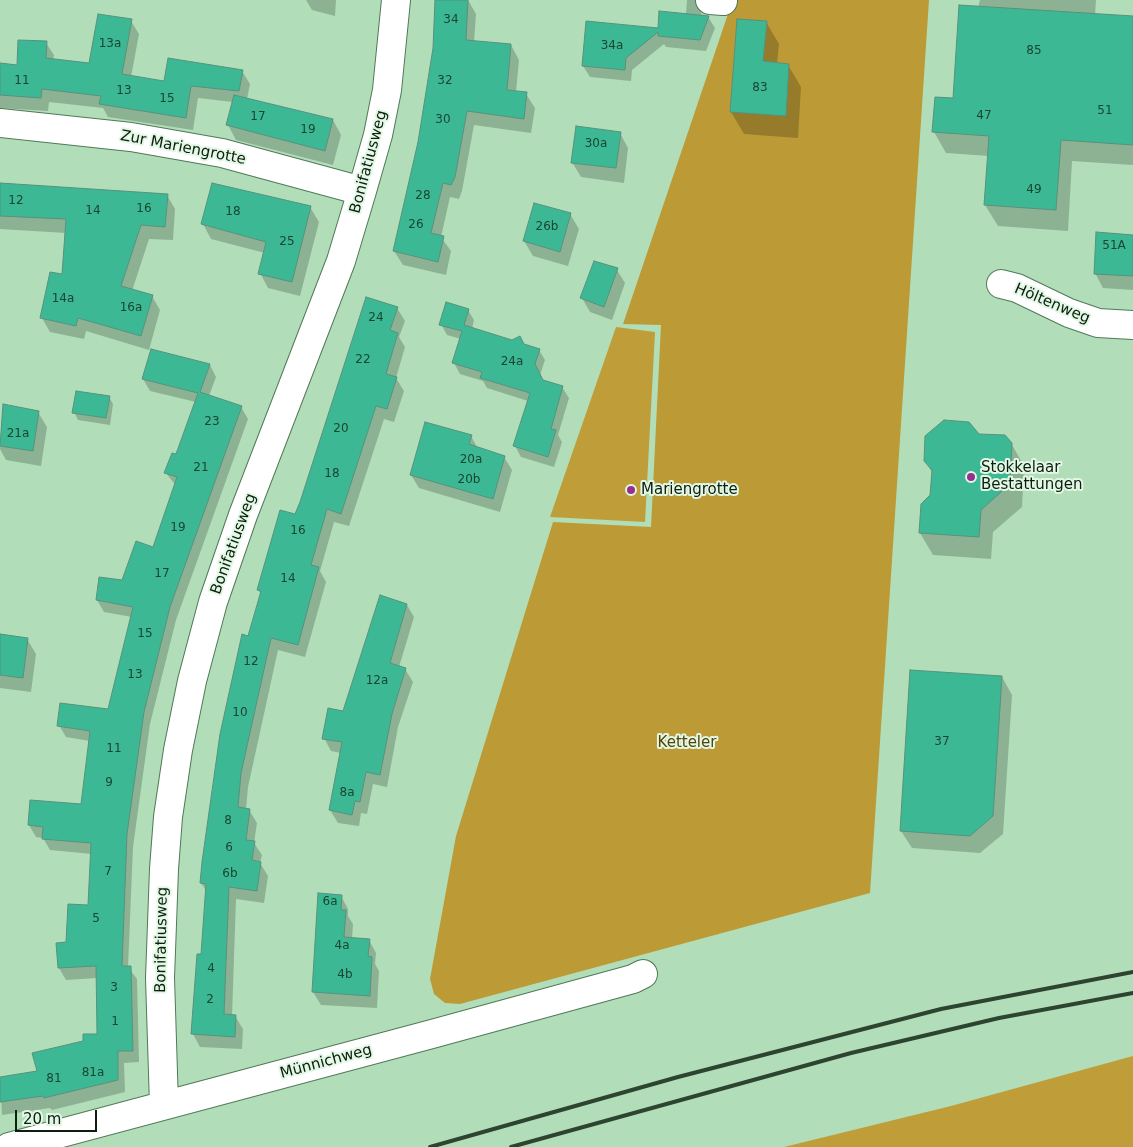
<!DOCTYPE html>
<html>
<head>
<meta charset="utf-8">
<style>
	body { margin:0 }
	#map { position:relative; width:1133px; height:1147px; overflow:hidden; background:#b1deb8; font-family:"DejaVu Sans",sans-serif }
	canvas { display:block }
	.scale { position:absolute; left:15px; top:1110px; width:82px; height:22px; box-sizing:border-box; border:2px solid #0d1e10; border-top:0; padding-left:6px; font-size:15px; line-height:18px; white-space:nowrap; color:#0d1e10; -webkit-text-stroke:4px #e2f8e5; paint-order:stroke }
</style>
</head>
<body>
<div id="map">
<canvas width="1133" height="1147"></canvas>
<div class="scale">20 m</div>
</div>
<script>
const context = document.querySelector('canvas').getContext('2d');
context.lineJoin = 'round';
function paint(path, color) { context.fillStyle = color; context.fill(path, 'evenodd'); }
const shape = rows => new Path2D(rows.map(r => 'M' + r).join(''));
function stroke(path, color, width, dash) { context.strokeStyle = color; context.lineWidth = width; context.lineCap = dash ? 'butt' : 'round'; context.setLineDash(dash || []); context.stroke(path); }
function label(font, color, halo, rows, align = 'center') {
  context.font = font + ' "DejaVu Sans",sans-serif'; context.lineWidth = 4; context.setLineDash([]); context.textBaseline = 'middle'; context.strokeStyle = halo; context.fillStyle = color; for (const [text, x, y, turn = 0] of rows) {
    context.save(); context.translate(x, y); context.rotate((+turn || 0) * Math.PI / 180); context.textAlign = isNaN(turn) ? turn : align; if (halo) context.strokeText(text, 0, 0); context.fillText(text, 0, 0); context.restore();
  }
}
const green = shape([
	[731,0,929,0,870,893,460,1004,445,1003,434,994,430,979,456,836,553,522,651,527,661,325,623,324,730,8]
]);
const forest = shape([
	[616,327,655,332,645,522,550,517],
	[1133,1056,1133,1147,784,1147,951,1106]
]);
const shadow = shape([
	[306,0,336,0,335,16,312,10],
	[437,0,468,0,476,14,474,42,511,45,519,60,516,92,526,94,535,108,531,133,474,125,462,191,459,199,450,197,441,237,451,251,446,275,403,265,394,251,420,142,435,48],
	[687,0,707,0,703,3,701,14,708,17,715,28,706,51,666,47,664,44,632,70,631,81,590,77,583,66,686,14],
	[980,0,1096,0,1095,15,1133,17,1133,165,1072,161,1068,231,998,226,985,205,989,156,946,153,934,132,954,100],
	[131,21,139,34,131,77,165,83,242,71,250,84,247,99,333,120,341,135,333,165,236,140,228,125,233,102,198,98,193,130,108,117,103,108,49,102,48,111,0,108,0,65,18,66,46,43,54,55,53,60,90,65],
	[766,22,779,44,777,64,788,65,801,87,798,138,744,134,731,112],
	[620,133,628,148,624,183,581,177,572,162],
	[0,184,167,195,175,209,173,240,149,239,132,291,152,296,160,310,149,350,86,331,84,339,50,332,42,318,63,276,66,233,0,229],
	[310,207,319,222,300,296,268,288,260,273,265,253,211,239,203,224],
	[570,214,579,229,568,266,533,256,524,241],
	[1133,236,1133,290,1103,288,1095,273],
	[617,270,625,283,612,320,590,312,582,298],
	[397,308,405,321,399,337,405,347,396,378,404,391,394,422,384,419,349,526,334,522,320,571,326,582,305,657,278,650,248,787,246,810,249,810,257,823,254,843,262,855,260,863,268,876,264,903,236,899,232,1016,235,1016,243,1029,242,1049,200,1047,193,1034,203,955,207,892,201,883,248,637,261,594,258,590],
	[468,310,474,320,472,329,539,350,545,360,540,375,543,381,562,387,569,398,558,435,562,442,554,467,521,457,515,446,528,401,487,388,483,381,460,374,454,363,461,339,447,335,441,324],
	[210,365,216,377,209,396,241,407,248,419,176,620,150,724,133,847,128,967,137,979,139,1062,124,1063,125,1092,52,1110,50,1108,2,1115,0,1078,38,1072,85,1042,99,1035,97,978,66,980,59,968,58,944,67,943,89,906,92,854,50,850,43,838,36,837,29,825,82,806,90,741,66,737,59,725,109,710,132,617,104,612,97,600,100,578,123,582,154,548,176,486,166,473,177,456,196,402,150,391,143,379],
	[109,397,113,404,110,425,78,420,74,412],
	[4,406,38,412,47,427,41,466,6,460,0,449],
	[979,435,1011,443,1024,466,1022,507,993,532,991,559,933,555,920,533,931,496,933,474,925,461],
	[471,436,478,449,504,457,512,470,500,512,419,488,411,475],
	[407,605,414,617,399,667,405,669,413,682,398,727,387,787,373,784,367,814,361,813,359,826,338,823,330,810,341,753,331,751,324,738,343,712],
	[0,635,27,639,36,654,31,692,0,688],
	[1002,677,1012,695,1003,834,980,853,912,848,901,831],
	[320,895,341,896,348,909,348,916,353,924,352,939,369,940,376,953,375,964,379,971,377,1008,321,1005,313,992]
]);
const building = shape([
	[435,0,468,0,466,40,511,44,507,90,527,92,524,119,467,111,455,177,451,185,443,183,431,233,444,236,438,262,393,251,418,142,433,48,435,0],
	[959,5,1133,16,1133,145,1061,140,1056,210,984,205,989,136,932,132,935,97,953,98,959,5],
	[659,11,709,16,700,40,658,36,658,32,626,58,625,70,582,66,586,21,658,28,659,11],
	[98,14,132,19,122,74,164,81,168,58,243,70,239,91,191,86,186,118,99,104,101,96,42,89,41,98,0,95,0,63,17,65,18,40,47,41,46,58,89,63,98,14],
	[737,19,767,21,763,61,789,64,786,116,730,112,737,19],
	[234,95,333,119,325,151,226,125,234,95],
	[576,126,621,132,616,168,571,163,576,126],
	[0,183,168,194,165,227,141,225,121,286,153,295,141,336,78,318,76,326,40,318,50,272,62,274,66,219,0,216,0,183],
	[212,183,311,206,292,282,258,274,266,242,201,224,212,183],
	[534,203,571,213,560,252,523,241,534,203],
	[1096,232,1133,235,1133,276,1094,274,1096,232],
	[594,261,618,268,604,307,580,298,594,261],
	[366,297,398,307,390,330,398,333,386,374,397,377,387,409,376,406,341,514,327,509,311,565,319,567,298,645,271,638,241,773,238,807,250,809,246,840,255,841,252,860,261,862,257,891,229,887,224,1014,236,1015,235,1037,191,1034,197,954,201,954,206,884,200,883,202,862,220,734,242,634,248,636,261,591,257,590,280,510,295,514,300,502,366,297],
	[446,302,469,309,464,325,512,340,520,336,524,344,540,349,535,364,543,380,563,386,551,429,556,430,548,457,513,446,530,393,480,378,482,372,452,363,462,331,439,325,446,302],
	[151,349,210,364,200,392,242,406,170,607,144,712,127,834,122,966,131,966,133,1051,118,1051,118,1080,44,1098,43,1096,0,1102,0,1077,37,1071,32,1053,83,1041,83,1034,97,1034,96,966,58,968,56,943,66,942,68,904,88,905,91,843,42,839,43,827,28,825,30,800,81,804,90,731,57,726,60,703,108,709,133,607,96,600,99,577,122,580,136,541,153,547,177,477,164,473,172,453,176,454,198,393,142,379,151,349],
	[76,391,110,396,106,418,72,413,76,391],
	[3,404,39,411,33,451,0,446,3,404],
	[944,420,969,422,979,434,1005,435,1012,443,1010,484,981,510,979,537,919,533,921,504,930,495,932,470,924,461,925,436,944,420],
	[425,422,472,435,469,444,505,456,493,499,410,475,425,422],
	[380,595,407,604,390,663,406,668,392,714,380,775,366,772,360,802,355,801,352,815,329,810,342,742,322,739,328,708,343,711,380,595],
	[0,634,28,638,23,678,0,675,0,634],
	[910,670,1002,676,993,816,970,836,900,831,910,670],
	[318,893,342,895,341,910,346,910,344,937,370,939,368,956,372,957,370,996,312,992,318,893]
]);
const minor = shape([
	[710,0,723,1],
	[0,123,131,137,222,153,362,191],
	[1001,284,1017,288,1069,313,1098,323,1133,325],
	[164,1105,160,978,164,869,168,817,178,750,192,681,213,602,243,515,341,261,362,191,378,135,387,90,396,0],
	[9,1147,432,1034,633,979,643,974]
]);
const rail = shape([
	[430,1147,678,1077,941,1009,1133,972],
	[511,1147,851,1053,999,1018,1133,993]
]);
const markers = [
	[971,477,5,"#972f93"],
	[631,490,5,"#972f93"]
];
const numberNames = [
	["34",451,20],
	["13a",110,44],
	["34a",612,46],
	["85",1034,51],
	["11",22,81],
	["32",445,81],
	["83",760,88],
	["13",124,91],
	["15",167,99],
	["51",1105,111],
	["47",984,116],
	["17",258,117],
	["30",443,120],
	["19",308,130],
	["30a",596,144],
	["49",1034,190],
	["28",423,196],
	["12",16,201],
	["16",144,209],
	["14",93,211],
	["18",233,212],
	["26",416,225],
	["26b",547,227],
	["25",287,242],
	["51A",1114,246],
	["14a",63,299],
	["16a",131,308],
	["24",376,318],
	["22",363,360],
	["24a",512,362],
	["23",212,422],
	["20",341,429],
	["21a",18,434],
	["20a",471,460],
	["21",201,468],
	["18",332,474],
	["20b",469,480],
	["19",178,528],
	["16",298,531],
	["17",162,574],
	["14",288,579],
	["15",145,634],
	["12",251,662],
	["13",135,675],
	["12a",377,681],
	["10",240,713],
	["37",942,742],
	["11",114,749],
	["9",109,783],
	["8a",347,793],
	["8",228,821],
	["6",229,848],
	["7",108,872],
	["6b",230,874],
	["6a",330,902],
	["5",96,919],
	["4a",342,946],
	["4",211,969],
	["4b",345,975],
	["3",114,988],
	["2",210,1000],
	["1",115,1022],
	["81a",93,1073],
	["81",54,1079]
];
const streetNames = [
	["Zur Mariengrotte",183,148,11],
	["Bonifatiusweg",369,162,-75],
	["Höltenweg",1052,304,23],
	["Bonifatiusweg",234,544,-70],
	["Bonifatiusweg",162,940,-89],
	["Münnichweg",326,1062,-15]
];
const poiNames = [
	["Stokkelaar",981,468],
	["Bestattungen",981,485],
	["Mariengrotte",641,490]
];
const parkNames = [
	["Ketteler",687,743]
];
paint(green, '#bc9a36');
paint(forest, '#bf9d39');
paint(shadow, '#0003');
paint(building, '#3cb994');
stroke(building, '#57917d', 1);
stroke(minor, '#507958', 30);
stroke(minor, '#fff', 28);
stroke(rail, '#2d4431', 4);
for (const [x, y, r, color] of markers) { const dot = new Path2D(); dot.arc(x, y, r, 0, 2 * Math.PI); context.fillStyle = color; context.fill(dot); stroke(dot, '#e2f8e5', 2); }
label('12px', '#194531', null, numberNames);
label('15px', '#0d1e10', '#e2f8e5', streetNames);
label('15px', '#0d1e10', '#e2f8e5', poiNames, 'left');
label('15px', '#53420a', '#e2f8e5', parkNames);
</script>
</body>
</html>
